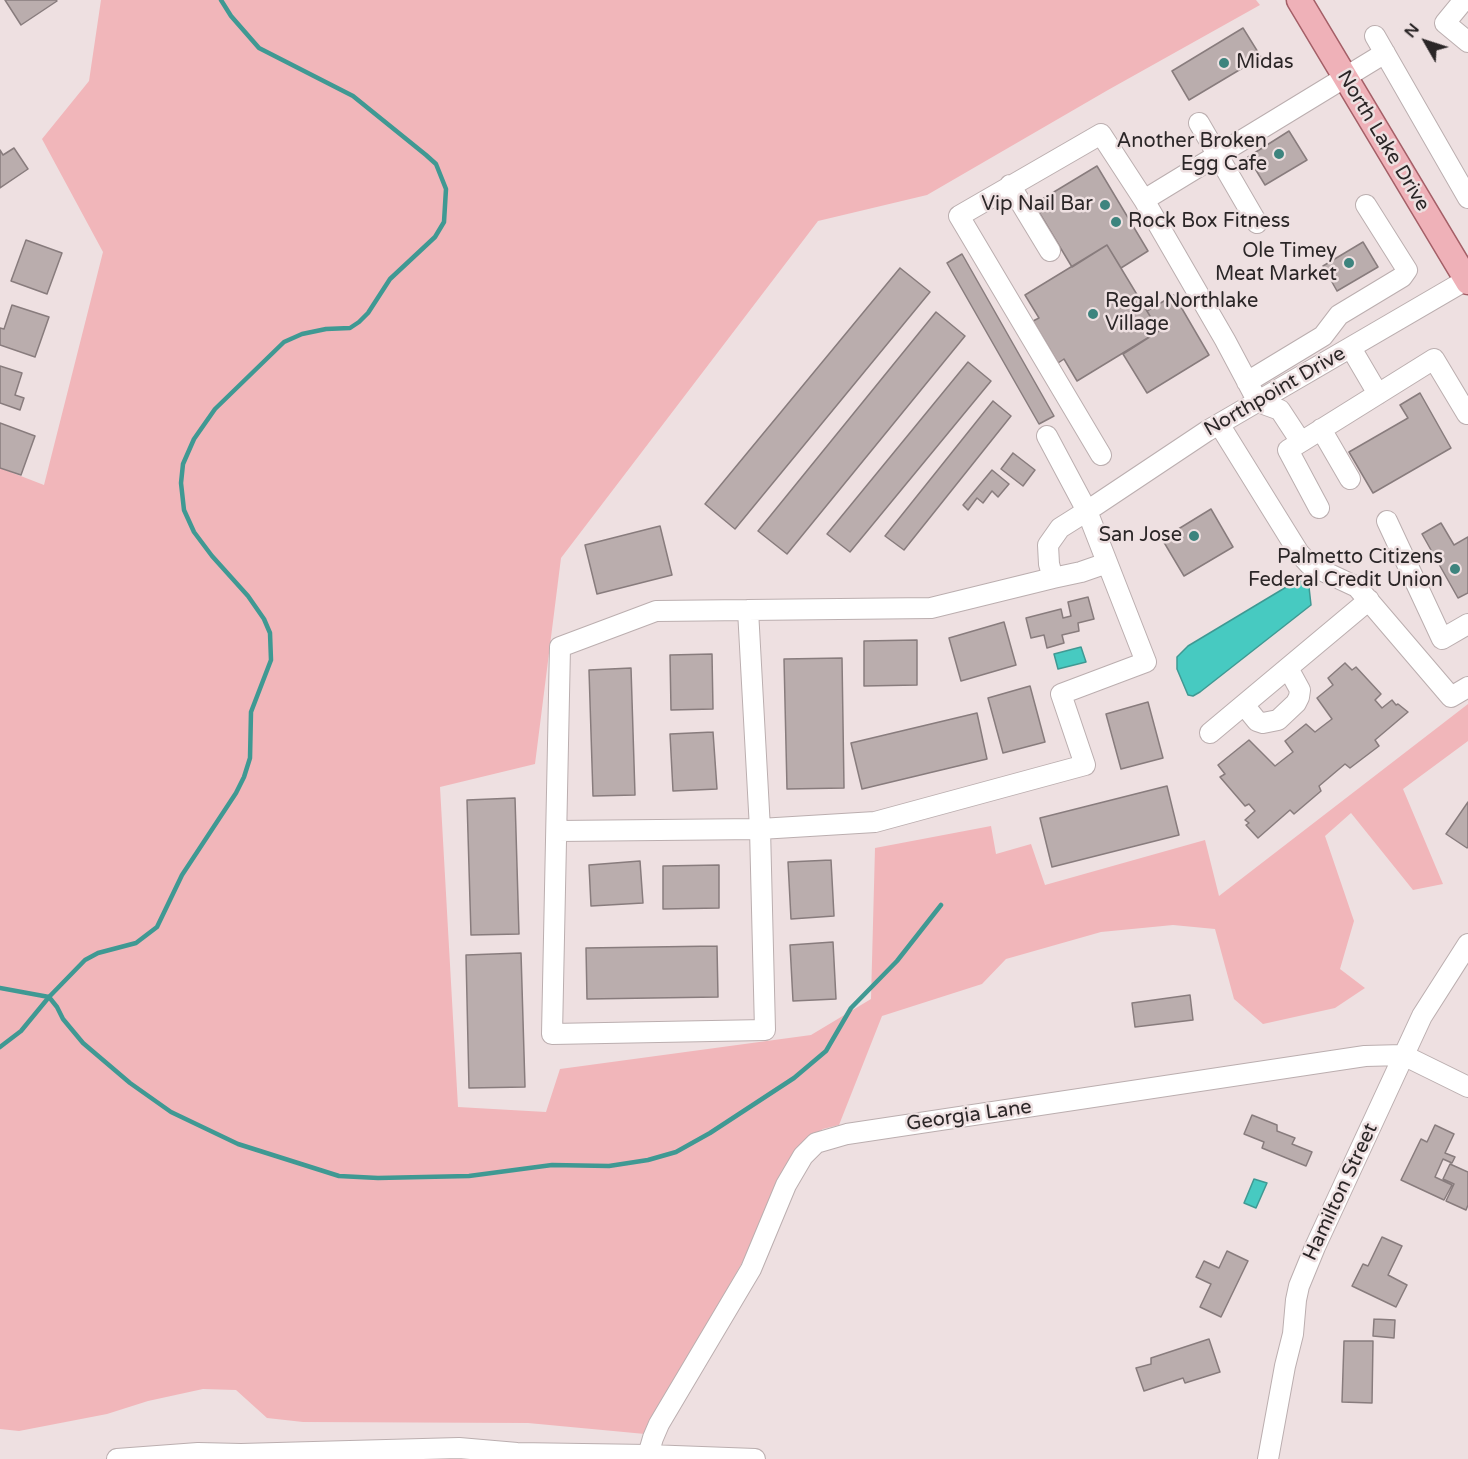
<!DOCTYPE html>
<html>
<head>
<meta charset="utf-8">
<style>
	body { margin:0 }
	#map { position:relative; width:1468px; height:1459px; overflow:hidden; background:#eee0e1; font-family:"Varela Round",sans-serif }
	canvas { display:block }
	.north { position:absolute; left:1396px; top:12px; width:60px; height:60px; -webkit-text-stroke:4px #eee0e1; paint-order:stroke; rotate:309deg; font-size:16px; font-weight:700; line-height:24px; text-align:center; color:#2b2627 }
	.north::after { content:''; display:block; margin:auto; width:21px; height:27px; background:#2b2627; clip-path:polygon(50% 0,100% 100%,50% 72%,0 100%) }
</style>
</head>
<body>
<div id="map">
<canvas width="1468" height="1459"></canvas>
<div class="north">N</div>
</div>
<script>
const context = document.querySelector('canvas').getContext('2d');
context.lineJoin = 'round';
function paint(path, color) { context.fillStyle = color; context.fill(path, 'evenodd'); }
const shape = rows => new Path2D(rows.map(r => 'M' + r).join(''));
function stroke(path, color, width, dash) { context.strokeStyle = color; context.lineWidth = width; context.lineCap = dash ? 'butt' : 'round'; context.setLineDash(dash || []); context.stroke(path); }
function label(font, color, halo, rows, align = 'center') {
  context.font = font + ' "Varela Round",sans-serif'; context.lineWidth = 5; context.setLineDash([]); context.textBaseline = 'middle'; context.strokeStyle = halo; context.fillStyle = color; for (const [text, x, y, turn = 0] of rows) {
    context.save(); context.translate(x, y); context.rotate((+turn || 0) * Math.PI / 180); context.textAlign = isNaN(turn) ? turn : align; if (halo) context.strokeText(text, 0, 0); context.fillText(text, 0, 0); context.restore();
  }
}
const green = shape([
	[101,0,1256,0,1260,5,1108,90,927,195,818,221,561,558,535,764,440,787,458,1107,546,1112,560,1069,811,1035,871,999,875,848,991,826,996,854,1031,844,1045,885,1205,840,1219,896,1468,704,1468,741,1403,789,1443,884,1413,890,1351,813,1325,836,1354,921,1340,969,1365,988,1335,1008,1263,1024,1234,999,1215,929,1173,925,1101,932,1006,959,982,984,882,1016,839,1125,823,1129,805,1141,782,1181,743,1261,645,1434,528,1423,303,1422,267,1418,236,1390,203,1389,148,1401,107,1414,19,1431,0,1429,0,468,44,485,103,252,42,139,89,81]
]);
const water = shape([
	[1299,581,1306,583,1309,587,1311,605,1200,692,1193,696,1188,695,1177,669,1177,657,1188,646,1293,583,1299,581],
	[1081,647,1086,662,1058,669,1054,654,1081,647],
	[1254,1179,1267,1183,1256,1208,1244,1203,1254,1179]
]);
const stream = shape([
	[0,988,49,997,57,1007,63,1019,83,1043,130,1083,171,1112,238,1144,339,1176,378,1178,469,1176,552,1165,609,1166,648,1160,676,1152,710,1133,794,1078,826,1051,851,1008,897,961,941,905],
	[0,1047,21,1031,49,997,85,960,98,953,136,943,157,927,182,875,236,793,244,777,250,758,251,712,271,660,270,633,264,619,248,596,212,556,194,532,184,510,181,483,183,464,194,439,215,409,284,342,302,334,326,329,350,328,359,322,368,313,390,279,435,237,444,222,446,189,436,164,426,155,353,96,259,48,231,16,221,0]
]);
const building = shape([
	[5,0,56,0,57,1,21,25,5,0],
	[1243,28,1261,57,1189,100,1172,71,1243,28],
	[1289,131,1307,160,1265,185,1248,157,1289,131],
	[14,148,28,169,0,188,0,150,3,155,14,148],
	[1097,166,1148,251,1121,268,1107,245,1072,267,1034,204,1097,166],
	[26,240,62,253,47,294,11,281,26,240],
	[1363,242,1378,267,1337,291,1323,266,1363,242],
	[1107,245,1159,331,1077,381,1064,359,1058,363,1033,321,1039,318,1025,295,1107,245],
	[962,254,1054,416,1039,424,947,263,962,254],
	[900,268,930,292,735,529,705,504,900,268],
	[1174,295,1209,355,1147,393,1123,354,1159,331,1147,311,1174,295],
	[12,305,49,317,35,357,0,345,0,328,4,329,12,305],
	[936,312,965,336,787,554,758,531,936,312],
	[968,362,991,381,850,552,827,534,968,362],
	[0,366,22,373,15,395,24,398,20,410,0,403,0,366],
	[1420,393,1451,448,1373,493,1349,452,1408,418,1400,405,1420,393],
	[993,401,1011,416,904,550,885,536,993,401],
	[0,423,35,436,21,475,0,468,0,423],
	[1013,453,1035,470,1023,486,1001,469,1013,453],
	[992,470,1009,484,998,497,992,491,983,503,977,498,968,510,963,505,992,470],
	[1211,509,1233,547,1184,576,1162,539,1211,509],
	[1441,523,1454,545,1468,537,1468,593,1458,598,1422,534,1441,523],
	[660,526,672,575,597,594,585,545,660,526],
	[1088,597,1094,619,1078,623,1079,631,1062,635,1064,643,1047,648,1044,635,1031,638,1026,618,1061,609,1063,618,1071,616,1068,602,1088,597],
	[1004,622,1016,665,961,681,949,638,1004,622],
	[917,640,917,685,864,686,864,641,917,640],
	[712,654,713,709,671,710,670,655,712,654],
	[842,658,844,788,787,789,784,659,842,658],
	[1345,663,1352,670,1356,667,1381,694,1375,700,1382,708,1392,700,1396,705,1398,704,1408,712,1375,740,1379,746,1350,768,1345,764,1319,786,1321,791,1294,814,1290,810,1258,838,1246,825,1249,823,1245,820,1255,811,1249,804,1245,806,1220,777,1225,774,1218,765,1249,740,1275,766,1293,752,1285,741,1306,724,1315,732,1332,719,1317,698,1333,685,1328,678,1345,663],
	[631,668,635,795,593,796,589,670,631,668],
	[1030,686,1045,742,1003,753,988,698,1030,686],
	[1148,702,1163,758,1121,769,1106,714,1148,702],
	[977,713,987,759,862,789,851,743,977,713],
	[713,732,717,789,673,791,670,734,713,732],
	[1167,786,1179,835,1052,867,1040,818,1167,786],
	[515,798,519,934,471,935,467,800,515,798],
	[1468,802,1468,847,1467,848,1446,834,1468,802],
	[831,860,834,916,791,919,788,862,831,860],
	[640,861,643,903,591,906,589,865,640,861],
	[719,865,719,908,663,909,663,866,719,865],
	[833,942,836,999,793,1001,790,945,833,942],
	[717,946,718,997,587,999,586,948,717,946],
	[521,953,525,1087,469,1088,466,955,521,953],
	[1190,995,1193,1020,1135,1027,1132,1003,1190,995],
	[1252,1115,1277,1125,1277,1131,1295,1138,1292,1144,1312,1152,1306,1166,1262,1148,1264,1142,1244,1134,1252,1115],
	[1435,1125,1454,1134,1445,1153,1455,1157,1452,1163,1443,1159,1435,1177,1452,1185,1444,1200,1401,1180,1421,1139,1427,1142,1435,1125],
	[1450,1164,1468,1172,1468,1205,1466,1210,1446,1201,1454,1184,1443,1179,1450,1164],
	[1382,1237,1402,1246,1388,1275,1407,1285,1396,1307,1352,1286,1363,1264,1368,1266,1382,1237],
	[1227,1251,1248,1261,1221,1317,1200,1307,1211,1284,1196,1277,1204,1261,1219,1268,1227,1251],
	[1374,1319,1395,1320,1394,1338,1373,1336,1374,1319],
	[1209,1339,1220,1372,1185,1383,1183,1378,1144,1391,1136,1368,1151,1364,1151,1358,1209,1339],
	[1344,1341,1373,1341,1372,1403,1342,1402,1344,1341]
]);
const minor = shape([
	[1464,0,1445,23,1468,42],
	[1375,36,1468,198],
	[1199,123,1257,223],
	[1010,185,1050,251],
	[1144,200,1225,340,1258,402,1280,410,1301,442,1434,359,1467,414],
	[1351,348,1378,394],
	[1247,382,1323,336,1339,315,1402,277,1407,270,1366,205],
	[1219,424,1299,553,1310,565,1357,587,1451,697,1468,687],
	[1321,429,1350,479],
	[1047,436,1087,511,1146,662,1061,694,1085,765,875,822,760,829,765,1030,552,1034,560,647,656,611,931,608,1053,578,1049,564,1048,545,1060,528,1087,511,1207,431,1468,279],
	[1301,442,1288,450,1319,508],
	[1101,455,959,216,1101,134,1144,200,1385,53],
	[1387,521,1442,639,1468,624],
	[1053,578,1081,572,1107,563],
	[1244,705,1257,721,1263,723,1278,720,1296,703,1299,697,1300,690,1288,668],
	[1210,733,1369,600],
	[557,831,760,829,748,610],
	[648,1455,653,1438,659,1424,751,1269,786,1185,803,1156,816,1143,847,1134,1365,1056,1403,1055,1468,1087],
	[117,1459,198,1453,241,1454,459,1448,517,1453,648,1455,755,1459],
	[1268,1459,1285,1366,1293,1334,1296,1300,1299,1286,1315,1247,1422,1016,1468,944]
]);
const major = shape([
	[1299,0,1468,282]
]);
const markers = [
	[1224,63,6,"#3d847e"],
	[1279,154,6,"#3d847e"],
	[1105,205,6,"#3d847e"],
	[1116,222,6,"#3d847e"],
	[1349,263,6,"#3d847e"],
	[1093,314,6,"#3d847e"],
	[1194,536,6,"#3d847e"],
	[1455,569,6,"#3d847e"]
];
const poiNames = [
	["Midas",1236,63,"left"],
	["Another Broken",1267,142],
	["Egg Cafe",1267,165],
	["Vip Nail Bar",1093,205],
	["Rock Box Fitness",1128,222,"left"],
	["Ole Timey",1337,252],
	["Meat Market",1337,275],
	["Regal Northlake",1105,302,"left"],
	["Village",1105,325,"left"],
	["San Jose",1182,536],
	["Palmetto Citizens",1443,558],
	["Federal Credit Union",1443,581]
];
const streetNames = [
	["North Lake Drive",1383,141,59],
	["Northpoint Drive",1275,392,-30],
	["Georgia Lane",969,1116,-8],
	["Hamilton Street",1341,1192,-65]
];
paint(green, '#f1b6ba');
paint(water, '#47cac1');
stroke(water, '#3f9993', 1.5);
stroke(stream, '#3f9993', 4.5);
paint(building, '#baadad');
stroke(building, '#887c7d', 1.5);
stroke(minor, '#bbaeaf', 22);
stroke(major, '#a45f67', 27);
stroke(minor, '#fff', 20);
stroke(major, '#efb1b8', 24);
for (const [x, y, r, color] of markers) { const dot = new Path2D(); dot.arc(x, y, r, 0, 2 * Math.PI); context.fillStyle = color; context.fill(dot); stroke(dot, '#eee0e1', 2); }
label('20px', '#2b2627', '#eee0e1', poiNames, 'right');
label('20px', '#2b2627', '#eee0e1', streetNames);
</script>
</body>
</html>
